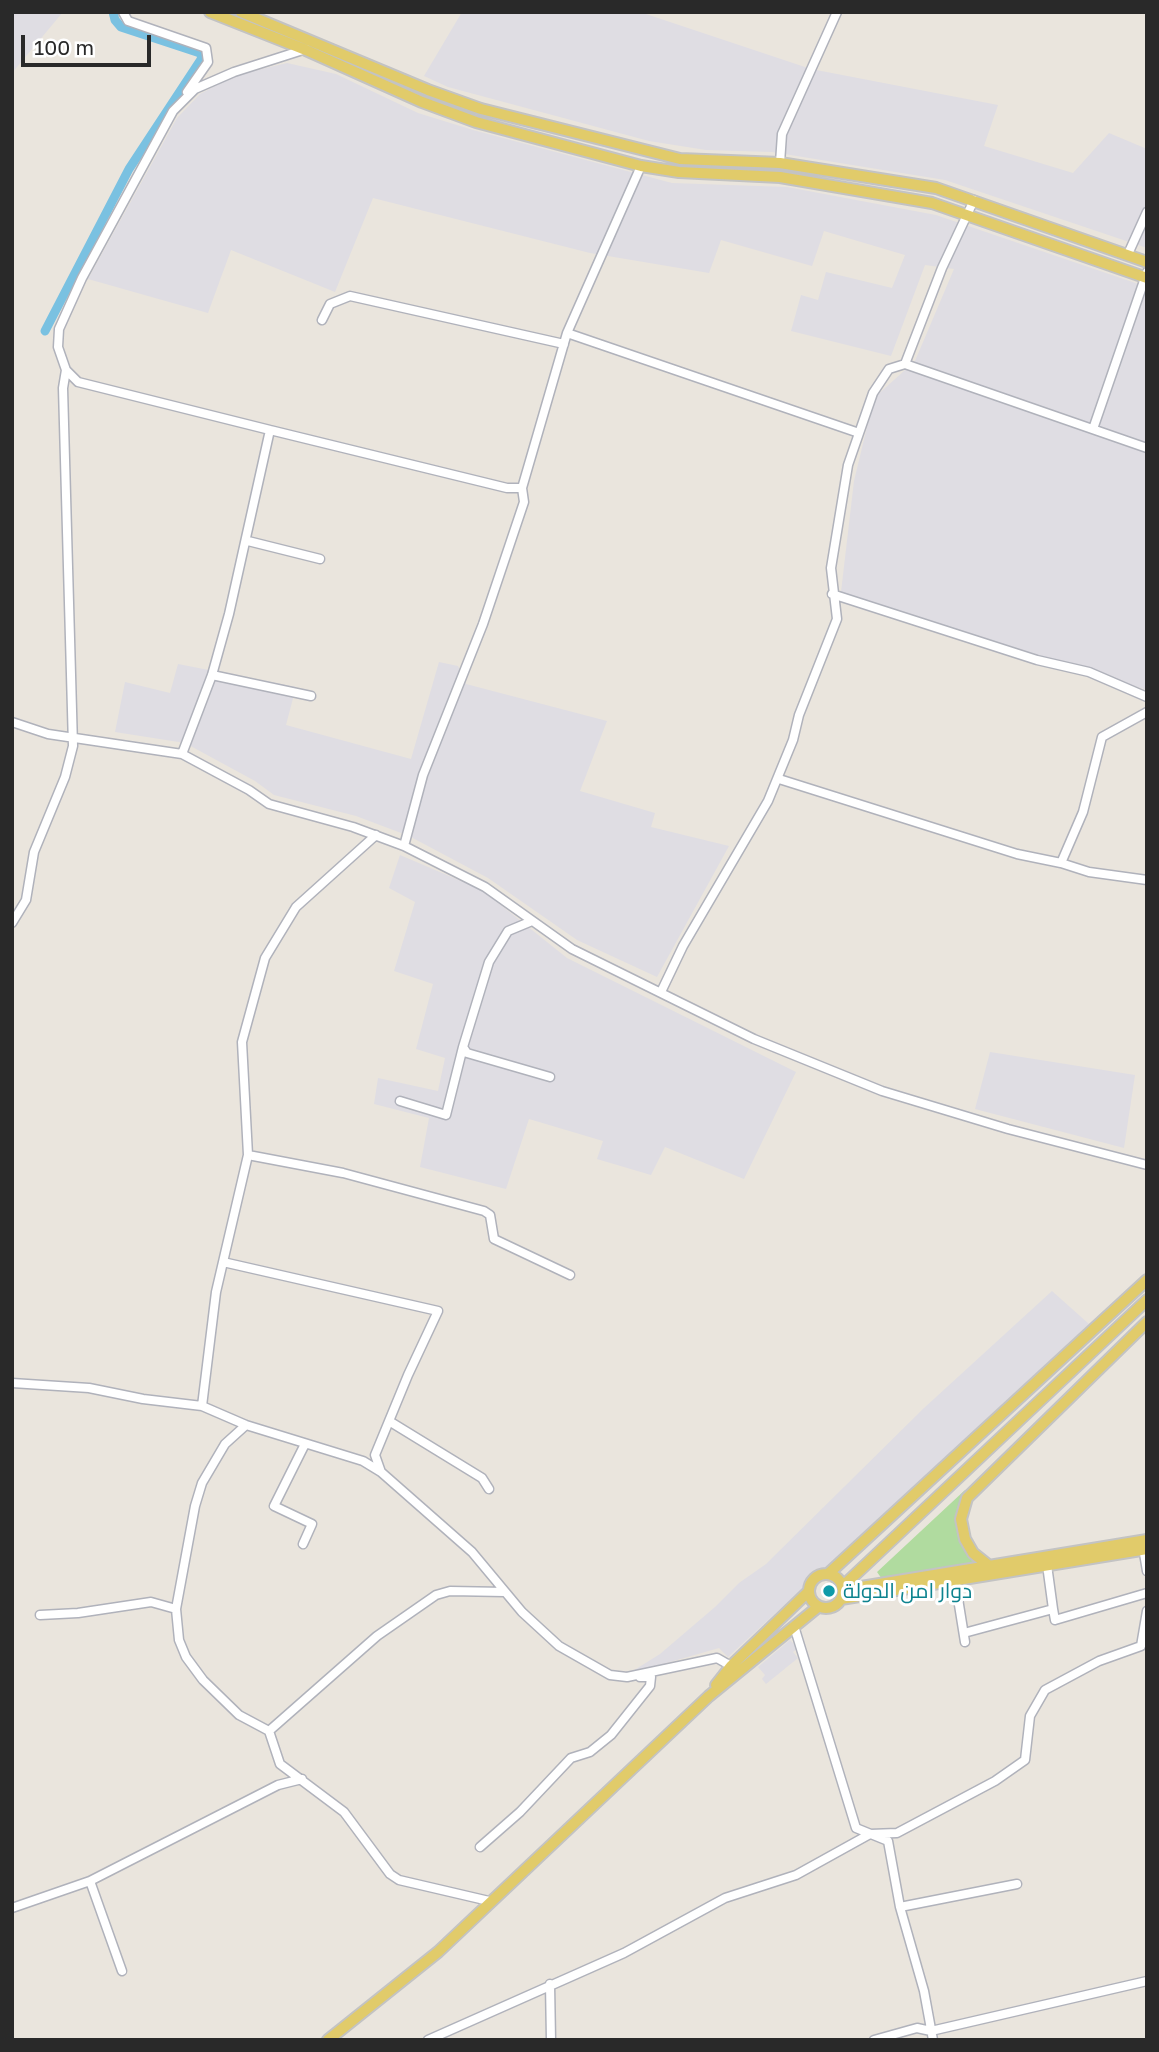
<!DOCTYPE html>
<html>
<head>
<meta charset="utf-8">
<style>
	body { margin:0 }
	#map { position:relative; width:1159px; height:2052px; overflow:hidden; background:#eae5dd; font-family:"Golos Text",sans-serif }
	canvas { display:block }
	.frame { position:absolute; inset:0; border:14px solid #292929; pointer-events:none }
	.scale { position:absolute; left:21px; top:35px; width:130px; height:32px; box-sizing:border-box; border:4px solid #292929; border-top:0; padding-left:9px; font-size:21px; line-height:24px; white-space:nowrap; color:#292929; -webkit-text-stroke:5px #fff; paint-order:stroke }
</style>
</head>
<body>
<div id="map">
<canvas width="1159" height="2052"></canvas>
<div class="frame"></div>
<div class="scale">100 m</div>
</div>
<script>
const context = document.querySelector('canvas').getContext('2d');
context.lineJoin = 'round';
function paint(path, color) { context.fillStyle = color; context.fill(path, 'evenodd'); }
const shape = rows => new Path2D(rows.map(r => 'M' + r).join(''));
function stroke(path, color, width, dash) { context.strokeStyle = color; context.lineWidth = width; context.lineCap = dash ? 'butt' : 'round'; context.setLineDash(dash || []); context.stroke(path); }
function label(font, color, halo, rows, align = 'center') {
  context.font = font + ' "Golos Text",Cairo,sans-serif'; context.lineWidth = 6; context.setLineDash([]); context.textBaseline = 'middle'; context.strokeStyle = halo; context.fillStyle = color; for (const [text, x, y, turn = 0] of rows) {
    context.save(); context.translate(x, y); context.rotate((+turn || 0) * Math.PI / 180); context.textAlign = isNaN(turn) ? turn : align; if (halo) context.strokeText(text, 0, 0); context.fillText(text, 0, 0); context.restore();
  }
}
const industrial = shape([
	[12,12,63,12,12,73],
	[462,12,640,12,811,69,998,105,984,146,1073,173,1109,133,1147,149,1147,248,945,180,772,152,706,150,649,141,448,87,424,76],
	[287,63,336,74,418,113,473,130,672,183,787,187,936,215,1147,287,1147,690,841,592,854,481,874,398,915,361,954,269,925,265,891,356,791,331,801,295,818,300,826,272,892,288,905,255,824,231,812,266,721,240,709,273,590,253,373,198,335,292,231,250,208,313,88,279,177,118,200,94,236,75],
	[439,662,458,666,466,684,607,721,580,791,655,813,651,827,729,846,657,977,577,940,488,878,409,836,356,816,274,795,255,781,185,743,115,732,125,682,170,693,178,664,296,687,286,725,411,759],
	[400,855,482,890,567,958,796,1072,744,1179,665,1147,651,1175,597,1159,603,1141,529,1119,506,1189,420,1167,429,1118,374,1104,378,1078,438,1091,445,1058,416,1049,433,984,394,971,415,902,389,888],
	[990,1052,1135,1075,1124,1148,975,1109],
	[1052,1291,1089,1324,728,1657,719,1648,628,1674,660,1654,715,1607,739,1583,766,1564,924,1408],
	[790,1640,798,1648,793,1652,798,1658,766,1684,762,1679,765,1675,758,1667]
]);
const green = shape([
	[965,1490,956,1521,980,1563,882,1579,877,1572]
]);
const canal = shape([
	[45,331,129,169,202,58,200,53,121,27,115,20,113,12]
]);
const minor = shape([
	[123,12,128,21,206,48,208,62,187,92],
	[780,163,782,134,837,12],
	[1128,254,1147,212],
	[322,320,330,304,350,296,564,344],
	[567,333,859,433],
	[905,364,942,268,974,200],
	[66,370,78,382,270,430],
	[1093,429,1147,272],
	[248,541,320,559],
	[832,594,1037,660,1089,672,1147,697],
	[212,675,311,696],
	[12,722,48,734,182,754,249,790,269,804,353,827,404,846,485,887,572,949,754,1039,882,1091,1008,1129,1147,1165],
	[182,754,212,675,229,614,270,430,507,488,522,488],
	[779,779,1017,854,1061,863,1089,872,1147,880],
	[404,846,423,775,483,624,524,502,522,488,567,333,641,166],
	[1061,863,1083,812,1102,737,1147,712],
	[532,921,508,931,489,962,463,1047,467,1053,550,1077],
	[12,923,26,900,34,852,65,777,73,746,63,388,66,370,58,347,59,329,82,278,173,111,195,89,234,72,306,49],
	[661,992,683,946,768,801,793,740,799,715,837,619,831,568,848,465,873,393,889,369,905,364,1147,448],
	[400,1101,446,1115,463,1047],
	[248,1155,343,1173,484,1211,490,1215,494,1239,570,1275],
	[223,1262,438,1311,408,1375,375,1455,381,1472],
	[12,1383,89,1388,143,1399,202,1406,246,1425,363,1461,381,1472,472,1552,522,1612,559,1646,610,1675,627,1677,717,1658,731,1666],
	[202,1406,216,1292,248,1155,242,1042,265,958,296,907,376,835],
	[389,1421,482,1478,489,1489],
	[246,1425,225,1444,202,1483,195,1506,176,1609,179,1640,186,1657,203,1680,239,1715,269,1731,280,1764,344,1812,390,1874,399,1880,489,1901],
	[303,1544,312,1524,274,1506,305,1444],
	[1143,1547,1147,1571],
	[955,1580,965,1642],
	[1053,1609,1055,1620,1147,1593],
	[40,1615,78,1613,151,1602,176,1609],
	[794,1626,856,1828,888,1841,900,1907,924,1991,933,2040],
	[964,1633,1053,1609,1047,1565],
	[269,1731,377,1636,436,1595,450,1591,505,1592],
	[480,1847,520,1812,571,1758,590,1752,611,1735,650,1686,651,1677,640,1677],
	[90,1881,122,1971],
	[900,1907,1017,1884],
	[12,1908,90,1881,278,1785,302,1779],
	[550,1984,551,2040],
	[428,2040,624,1953,725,1898,796,1875,870,1834,897,1833,995,1781,1025,1760,1030,1716,1045,1690,1099,1661,1141,1646,1147,1611],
	[874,2040,917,2028,931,2031,1147,1981]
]);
const major = shape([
	[210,12,306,50,422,102,476,122,641,166,679,172,780,177,932,203,1147,278],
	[241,12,428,90,481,109,680,159,780,163,936,188,1147,262],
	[988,1565,973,1553,965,1539,961,1519,967,1498,1147,1322],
	'809 1591a17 17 0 1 1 34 0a17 17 0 1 1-34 0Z',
	[828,1574,1147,1280],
	[842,1587,1147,1300],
	[843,1590,1147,1540],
	[841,1599,1147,1549],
	[716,1685,731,1666,808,1592],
	[328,2040,438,1952,709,1696,818,1607]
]);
const markers = [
	[829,1591,7,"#0f9aa8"]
];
const cultureNames = [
	["دوار امن الدولة",843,1591]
];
paint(industrial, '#dfdde3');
paint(green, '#b0db9f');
stroke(canal, '#7ac1e1', 9);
stroke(minor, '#b0b2bb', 11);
stroke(major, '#c3c3c3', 14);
stroke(minor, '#fff', 8);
stroke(major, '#e1cb6a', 10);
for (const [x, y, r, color] of markers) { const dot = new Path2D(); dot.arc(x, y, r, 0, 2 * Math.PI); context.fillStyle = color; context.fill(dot); stroke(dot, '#fff', 2.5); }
label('21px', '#0d838f', '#fff', cultureNames, 'left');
</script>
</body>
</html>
